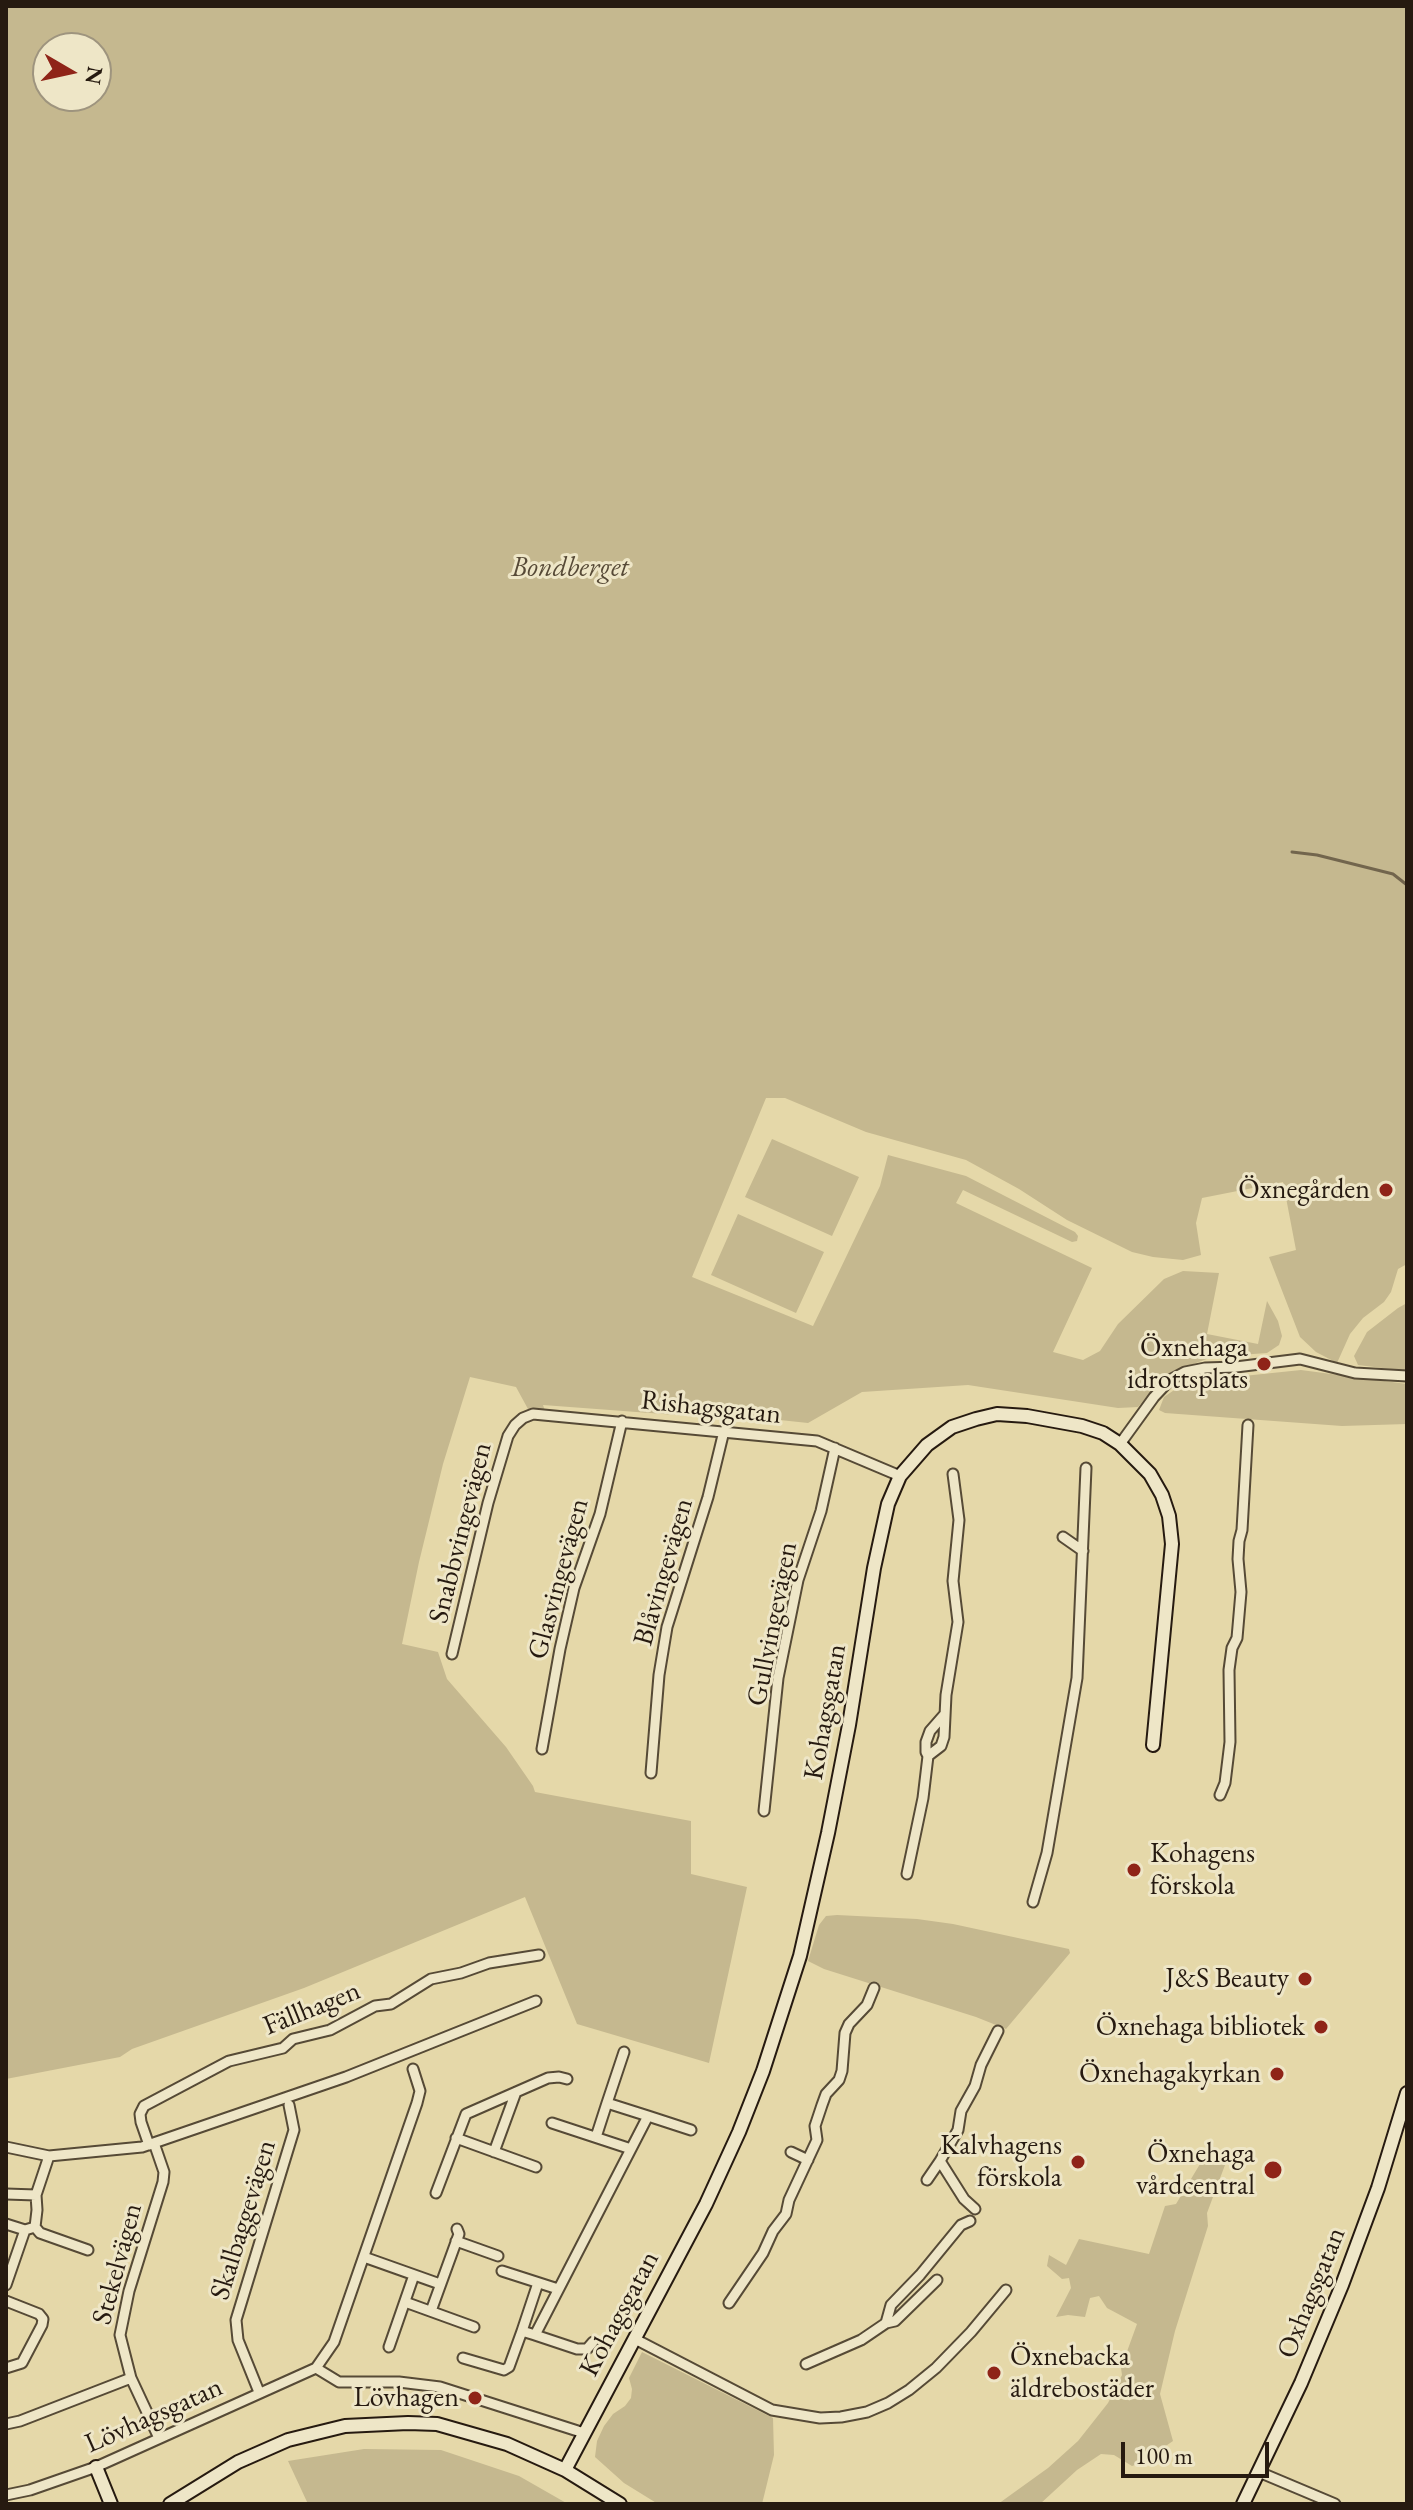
<!DOCTYPE html>
<html>
<head>
<meta charset="utf-8">
<style>
	body { margin:0 }
	#map { position:relative; width:1413px; height:2510px; overflow:hidden; background:#e5d8a9; font-family:"EB Garamond",serif }
	canvas { display:block }
	.frame { position:absolute; inset:0; border:8px solid #261a10; pointer-events:none }
	.north { position:absolute; left:32px; top:32px; width:80px; height:80px; box-sizing:border-box; background:#eee6c7; border:2px solid #9e947e; border-radius:50%; rotate:99deg; font-size:22px; font-weight:700; line-height:32px; text-align:center; color:#261a10 }
	.north::after { content:''; display:block; margin:auto; width:28px; height:36px; background:#8f2418; clip-path:polygon(50% 0,100% 100%,50% 72%,0 100%) }
	.scale { position:absolute; left:1121px; top:2442px; width:148px; height:36px; box-sizing:border-box; border:4px solid #261a10; border-top:0; padding-left:10px; font-size:24px; line-height:28px; white-space:nowrap; color:#261a10; -webkit-text-stroke:6px #eee6c7; paint-order:stroke }
</style>
</head>
<body>
<div id="map">
<canvas width="1413" height="2510"></canvas>
<div class="frame"></div>
<div class="north">N</div>
<div class="scale">100 m</div>
</div>
<script>
const context = document.querySelector('canvas').getContext('2d');
context.lineJoin = 'round';
function paint(path, color) { context.fillStyle = color; context.fill(path, 'evenodd'); }
const shape = rows => new Path2D(rows.map(r => 'M' + r).join(''));
function stroke(path, color, width, dash) { context.strokeStyle = color; context.lineWidth = width; context.lineCap = dash ? 'butt' : 'round'; context.setLineDash(dash || []); context.stroke(path); }
function label(font, color, halo, rows, align = 'center') {
  context.font = font + ' "EB Garamond",serif'; context.lineWidth = 6; context.setLineDash([]); context.textBaseline = 'middle'; context.strokeStyle = halo; context.fillStyle = color; for (const [text, x, y, turn = 0] of rows) {
    context.save(); context.translate(x, y); context.rotate((+turn || 0) * Math.PI / 180); context.textAlign = isNaN(turn) ? turn : align; if (halo) context.strokeText(text, 0, 0); context.fillText(text, 0, 0); context.restore();
  }
}
const green = shape([
	[6,6,1407,6,1407,1264,1398,1269,1391,1292,1384,1302,1363,1318,1350,1334,1337,1363,1316,1352,1300,1337,1269,1257,1296,1250,1283,1182,1202,1198,1196,1223,1201,1255,1183,1260,1153,1257,1132,1252,1067,1220,1019,1189,966,1160,866,1132,785,1098,766,1098,692,1277,813,1326,880,1186,888,1155,966,1176,1075,1232,1078,1236,1077,1241,1072,1242,963,1190,956,1203,1092,1268,1053,1352,1083,1360,1100,1351,1118,1324,1164,1279,1183,1271,1219,1273,1207,1334,1258,1344,1267,1301,1278,1321,1282,1336,1279,1345,1267,1353,1212,1357,1180,1369,1152,1391,1138,1407,1118,1408,968,1385,862,1392,808,1423,733,1415,730,1419,543,1405,548,1420,534,1420,516,1387,470,1377,443,1464,419,1562,402,1644,438,1652,447,1679,506,1747,533,1786,535,1792,691,1821,691,1874,747,1887,709,2063,577,2024,525,1897,304,1988,132,2049,120,2057,6,2079],
	[48,48,96,48,96,96,48,96],
	[772,1139,859,1177,832,1236,745,1197],
	[738,1214,824,1252,796,1313,711,1275],
	[1407,1303,1407,1371,1358,1365,1354,1356,1367,1332,1398,1308],
	[1301,1370,1407,1384,1407,1424,1342,1426,1165,1413,1159,1410,1164,1397,1186,1382],
	[837,1915,917,1919,953,1924,1069,1949,1070,1953,1006,2029,976,2017,824,1969,808,1961,819,1925,826,1916],
	[1216,2152,1228,2157,1207,2213,1208,2226,1175,2331,1160,2394,1173,2441,1141,2463,1132,2466,1114,2455,1101,2454,1077,2470,1040,2504,998,2504,1048,2468,1078,2441,1108,2403,1122,2375,1121,2368,1137,2324,1107,2308,1099,2296,1090,2298,1085,2317,1068,2315,1056,2317,1071,2288,1069,2278,1062,2279,1047,2266,1049,2255,1066,2265,1079,2239,1149,2254,1165,2206,1176,2204,1200,2164],
	[642,2352,773,2418,774,2455,762,2504,658,2504,624,2483,595,2457,597,2441,604,2426,613,2414,625,2406,631,2398,632,2389,629,2378],
	[364,2449,441,2450,519,2476,568,2504,308,2504,288,2461]
]);
const stream = shape([
	[1292,852,1317,855,1393,874,1407,885]
]);
const street = shape([
	[1120,1444,1154,1397,1170,1380,1185,1372,1205,1368,1236,1367,1300,1359,1355,1373,1407,1376],
	[1063,1537,1083,1551],
	[452,1654,488,1503,508,1436,515,1425,523,1418,533,1414,817,1441,900,1476],
	[542,1749,560,1649,574,1588,600,1514,622,1421],
	[928,1756,926,1752,926,1742,930,1731,944,1715],
	[651,1773,659,1675,667,1627,708,1497,724,1431],
	[1220,1795,1225,1783,1230,1742,1229,1670,1232,1648,1237,1638,1241,1592,1238,1559,1239,1541,1242,1530,1248,1425],
	[764,1811,778,1678,798,1580,821,1511,835,1448],
	[907,1874,923,1798,928,1756,941,1746,944,1737,946,1695,958,1622,953,1581,959,1520,953,1474],
	[1033,1902,1047,1853,1077,1678,1086,1468],
	[607,2103,624,2052],
	[648,2116,691,2130],
	[552,2123,631,2149,648,2116,607,2103,596,2137],
	[456,2138,536,2167],
	[154,2143,164,2172,163,2182,129,2291,120,2335,131,2378,159,2438],
	[149,2145,141,2122,140,2114,144,2106,229,2061,283,2048,293,2039,330,2030,375,2006,391,2004,431,1979,461,1973,489,1963,539,1955],
	[6,2147,49,2156,142,2147,346,2077,536,2001],
	[494,2152,516,2092],
	[791,2152,808,2160],
	[927,2180,940,2161],
	[436,2193,466,2114,548,2078,559,2077,567,2079],
	[6,2194,36,2195,49,2156],
	[975,2209,964,2199,940,2161,958,2130,961,2111,975,2086,981,2065,998,2031],
	[6,2224,25,2230,35,2227,37,2210,36,2195],
	[35,2227,40,2233,88,2250],
	[456,2241,498,2256],
	[364,2257,440,2284],
	[502,2271,558,2289],
	[538,2283,522,2331,535,2335,631,2149],
	[6,2285,25,2230],
	[6,2301,39,2314,43,2319,42,2325,22,2363,6,2368],
	[405,2302,474,2327],
	[729,2303,763,2253,773,2231,786,2214,789,2200,817,2140,815,2126,822,2105,826,2094,839,2080,842,2071,845,2033,849,2024,867,2005,874,1988],
	[431,2311,459,2234,457,2229],
	[886,2323,895,2321,937,2280],
	[535,2335,577,2349,587,2349,593,2342],
	[635,2339,772,2410,820,2418,841,2417,867,2412,888,2403,909,2390,936,2368,971,2332,1006,2290],
	[389,2347,414,2275],
	[463,2358,504,2370,509,2367,522,2331],
	[806,2364,861,2340,886,2323,891,2305,920,2275,961,2225,970,2221],
	[316,2368,339,2382,399,2382,440,2387,584,2433],
	[259,2392,238,2340,236,2320,294,2130,289,2105],
	[6,2424,20,2421,131,2378],
	[1259,2472,1335,2504],
	[6,2495,30,2490,96,2467,316,2368,334,2342,417,2103,420,2091,413,2069]
]);
const secondary = shape([
	[96,2467,111,2504],
	[565,2470,706,2204,739,2132,763,2071,800,1956,828,1833,849,1725,874,1568,888,1504,900,1476,927,1445,952,1427,976,1419,997,1414,1027,1416,1082,1426,1103,1433,1120,1444,1150,1474,1162,1495,1169,1516,1172,1544,1153,1745],
	[170,2504,238,2462,288,2440,345,2426,408,2423,437,2424,507,2444,565,2470,620,2504],
	[1243,2504,1301,2383,1342,2285,1378,2188,1407,2093]
]);
const markers = [
	[1386,1190,8,"#8f2418"],
	[1264,1364,8,"#8f2418"],
	[1134,1870,8,"#8f2418"],
	[1305,1979,8,"#8f2418"],
	[1321,2027,8,"#8f2418"],
	[1277,2074,8,"#8f2418"],
	[1078,2162,8,"#8f2418"],
	[1273,2170,10,"#8f2418"],
	[994,2373,8,"#8f2418"],
	[475,2398,8,"#8f2418"]
];
const parkNames = [
	["Bondberget",570,568]
];
const poiNames = [
	["Öxnegården",1370,1190],
	["Öxnehaga",1248,1348],
	["idrottsplats",1248,1380],
	["Kohagens",1150,1854,"left"],
	["förskola",1150,1886,"left"],
	["J&S Beauty",1289,1979],
	["Öxnehaga bibliotek",1305,2027],
	["Öxnehagakyrkan",1261,2074],
	["Kalvhagens",1062,2146],
	["förskola",1062,2178],
	["Öxnehaga",1255,2154],
	["vårdcentral",1255,2186],
	["Öxnebacka",1010,2357,"left"],
	["äldrebostäder",1010,2389,"left"],
	["Lövhagen",459,2398]
];
const streetNames = [
	["Rishagsgatan",711,1408,6],
	["Snabbvingevägen",461,1533,-76],
	["Blåvingevägen",664,1572,-74],
	["Glasvingevägen",559,1579,-75],
	["Gullvingevägen",773,1624,-79],
	["Kohagsgatan",826,1712,-80],
	["Fällhagen",312,2009,-22],
	["Skalbaggevägen",244,2220,-73],
	["Stekelvägen",118,2264,-75],
	["Oxhagsgatan",1312,2293,-68],
	["Kohagsgatan",620,2314,-62],
	["Lövhagsgatan",154,2416,-24]
];
paint(green, '#c5b88f');
stroke(stream, '#72654d', 3);
stroke(street, '#564a36', 13);
stroke(secondary, '#261a10', 16);
stroke(street, '#eee6c7', 9);
stroke(secondary, '#eee6c7', 12);
for (const [x, y, r, color] of markers) { const dot = new Path2D(); dot.arc(x, y, r, 0, 2 * Math.PI); context.fillStyle = color; context.fill(dot); stroke(dot, '#eee6c7', 3); }
label('italic 28px', '#564936', '#eee6c7', parkNames);
label('28px', '#261a10', '#eee6c7', poiNames, 'right');
label('28px', '#261a10', '#eee6c7', streetNames);
</script>
</body>
</html>
